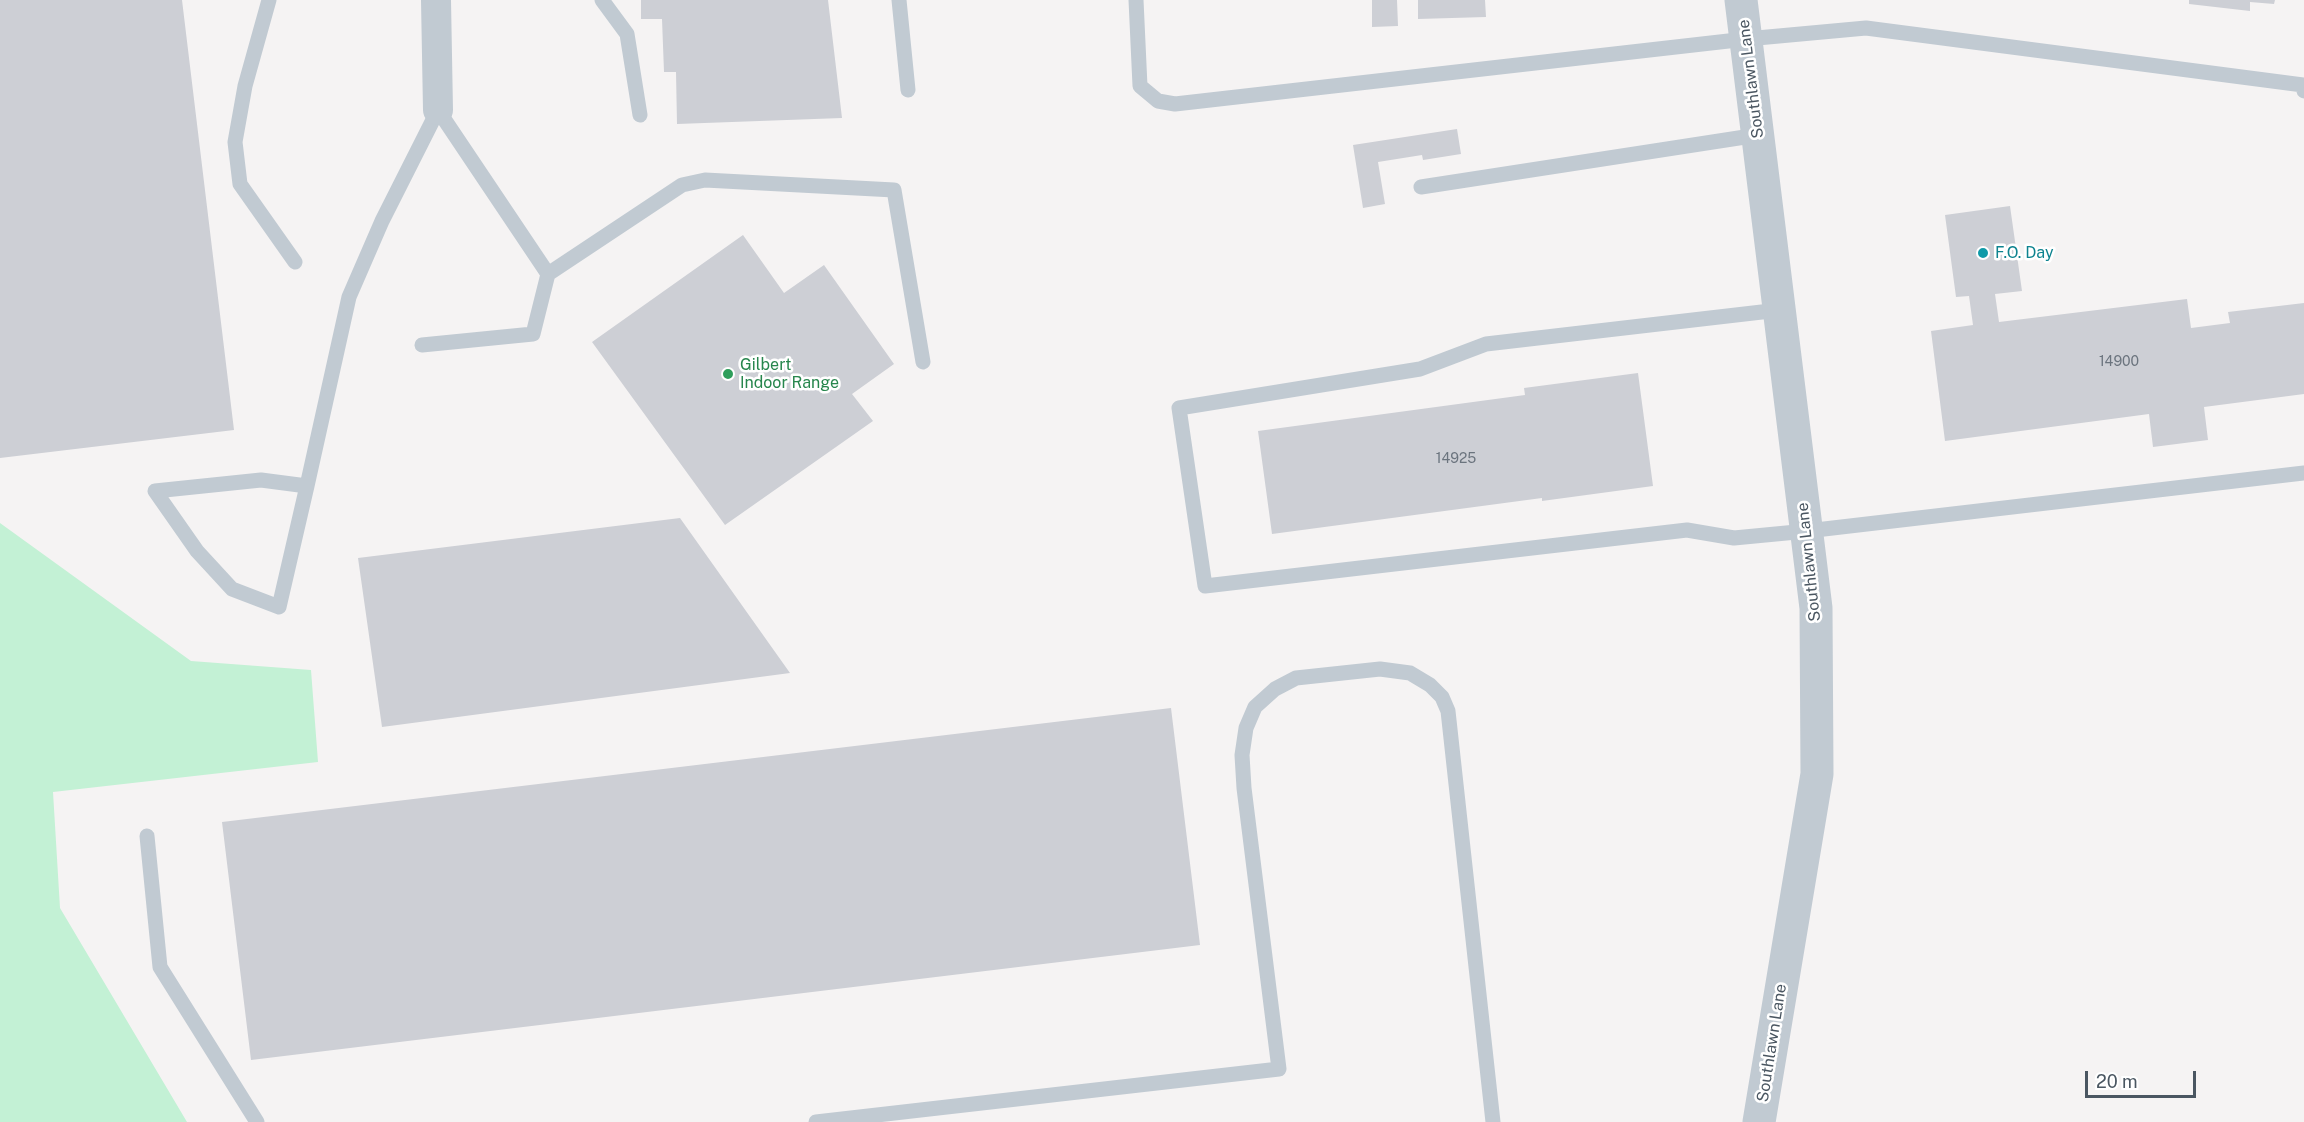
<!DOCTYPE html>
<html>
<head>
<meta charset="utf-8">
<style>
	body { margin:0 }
	#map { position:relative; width:2304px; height:1122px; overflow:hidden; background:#f5f3f3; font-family:"Public Sans",sans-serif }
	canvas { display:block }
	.scale { position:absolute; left:2085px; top:1071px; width:111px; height:27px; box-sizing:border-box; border:3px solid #4a5661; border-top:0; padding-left:8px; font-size:18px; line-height:21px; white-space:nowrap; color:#4a5661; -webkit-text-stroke:4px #fff; paint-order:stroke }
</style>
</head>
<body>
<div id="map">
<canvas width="2304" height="1122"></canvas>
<div class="scale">20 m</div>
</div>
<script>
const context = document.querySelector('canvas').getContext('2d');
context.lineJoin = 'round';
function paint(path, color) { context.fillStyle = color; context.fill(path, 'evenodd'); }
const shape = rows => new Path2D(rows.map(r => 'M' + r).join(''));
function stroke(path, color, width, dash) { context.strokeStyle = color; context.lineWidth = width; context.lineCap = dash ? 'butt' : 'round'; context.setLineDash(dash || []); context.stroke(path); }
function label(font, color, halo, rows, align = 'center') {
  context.font = font + ' "Public Sans",sans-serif'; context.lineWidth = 5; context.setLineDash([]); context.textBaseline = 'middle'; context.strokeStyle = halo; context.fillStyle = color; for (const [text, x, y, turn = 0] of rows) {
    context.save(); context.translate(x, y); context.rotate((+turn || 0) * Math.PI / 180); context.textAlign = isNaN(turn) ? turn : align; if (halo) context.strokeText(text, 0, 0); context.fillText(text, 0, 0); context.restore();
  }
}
const green = shape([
	[0,523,191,661,311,670,318,762,53,792,60,908,187,1122,0,1122]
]);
const building = shape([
	[0,0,182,0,234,430,0,458],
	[641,0,828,0,842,118,677,124,676,72,664,72,662,19,641,19],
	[1372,0,1397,0,1398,26,1372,27],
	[1418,0,1485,0,1486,17,1418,19],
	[2189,0,2275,0,2274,4,2250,2,2250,11,2189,4],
	[1457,129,1461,154,1423,160,1422,155,1378,162,1385,204,1363,208,1353,145],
	[2010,206,2022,291,1995,294,1999,322,2187,299,2191,328,2230,323,2228,312,2304,303,2304,394,2204,407,2208,440,2153,447,2149,414,1945,441,1931,331,1973,325,1969,296,1956,297,1945,215],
	[743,235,784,293,824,265,894,364,852,394,873,421,725,525,592,342],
	[1638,373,1653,486,1542,501,1542,498,1272,534,1258,431,1525,395,1524,388],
	[680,518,790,673,382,727,358,558],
	[1171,708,1200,945,251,1060,222,822]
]);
const service = shape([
	[269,0,245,86,235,142,240,184,295,262],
	[602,0,627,34,640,115],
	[899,0,908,90],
	[1136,0,1140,86,1158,101,1175,104,1746,39,1866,28,2303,85,2304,91],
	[438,110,548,274,682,185,705,180,894,190,923,362],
	[1421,187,1758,135],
	[1779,310,1486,344,1420,369,1179,408,1205,586,1687,530,1734,538,1807,531,2304,473],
	[422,345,533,334,548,274],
	[307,486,261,480,155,491,197,551,232,589,279,607,307,486,349,297,382,221,438,110],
	[147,836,160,967,257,1122],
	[816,1122,1279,1069,1244,788,1242,755,1246,728,1255,707,1275,689,1296,678,1380,669,1410,673,1430,685,1442,697,1448,711,1493,1122]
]);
const minor = shape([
	[436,0,438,110]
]);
const tertiary = shape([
	[1741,0,1816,608,1817,774,1759,1122]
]);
const markers = [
	[1983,253,6,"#0f9aa8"],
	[728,374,6,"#2e9e5b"]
];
const numberNames = [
	["14900",2119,362],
	["14925",1456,459]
];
const streetNames = [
	["Southlawn Lane",1751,79,-97],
	["Southlawn Lane",1809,562,-96],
	["Southlawn Lane",1772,1043,-81]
];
const cultureNames = [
	["F.O. Day",1995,253]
];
const leisureNames = [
	["Gilbert",740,365],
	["Indoor Range",740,383]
];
paint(green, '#c3f1d5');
paint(building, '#cdcfd5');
stroke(service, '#c1cad2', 15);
stroke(minor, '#c1cad2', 30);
stroke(tertiary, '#c1cad2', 33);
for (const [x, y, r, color] of markers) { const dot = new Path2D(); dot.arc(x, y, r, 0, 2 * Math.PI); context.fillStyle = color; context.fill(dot); stroke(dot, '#fff', 2); }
label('14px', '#6b747e', null, numberNames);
label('16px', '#4a5661', '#fff', streetNames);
label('16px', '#0d838f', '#fff', cultureNames, 'left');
label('16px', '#27864d', '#fff', leisureNames, 'left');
</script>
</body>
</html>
